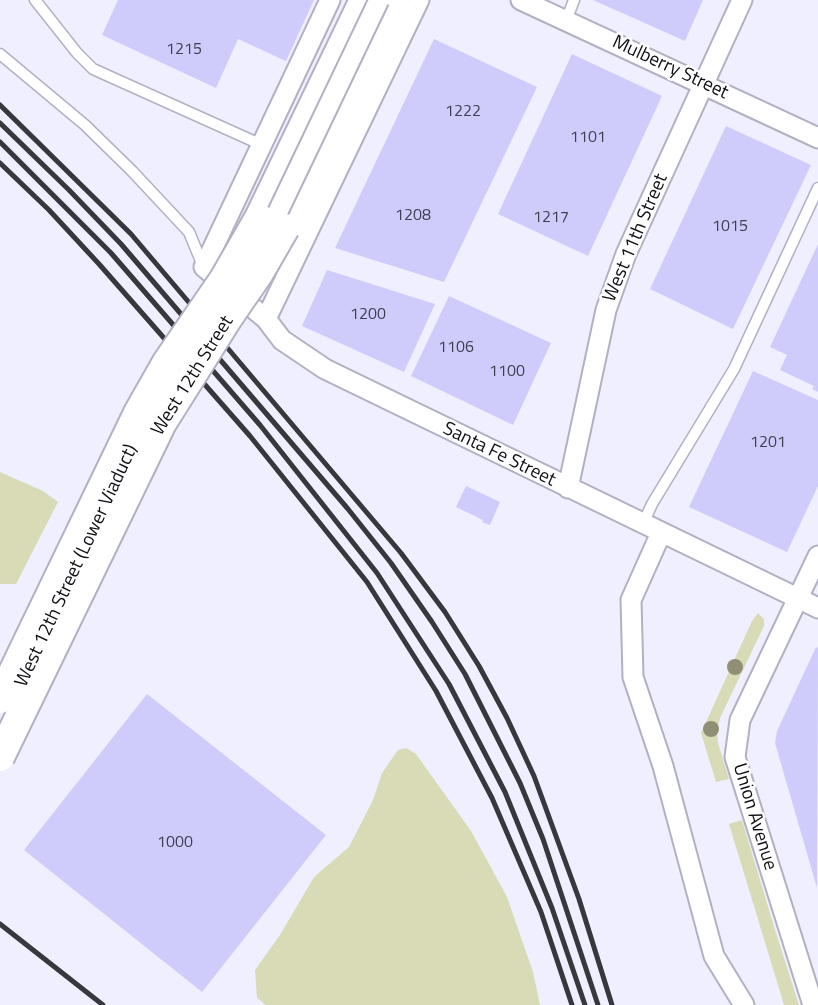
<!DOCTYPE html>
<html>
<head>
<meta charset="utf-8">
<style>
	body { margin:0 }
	canvas { display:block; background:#f0efff }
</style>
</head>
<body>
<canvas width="818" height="1005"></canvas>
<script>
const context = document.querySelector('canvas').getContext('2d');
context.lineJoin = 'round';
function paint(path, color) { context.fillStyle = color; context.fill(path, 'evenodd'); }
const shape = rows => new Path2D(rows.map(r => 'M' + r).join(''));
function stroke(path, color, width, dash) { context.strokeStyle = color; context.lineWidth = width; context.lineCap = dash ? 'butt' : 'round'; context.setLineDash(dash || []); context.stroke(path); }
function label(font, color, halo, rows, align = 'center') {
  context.font = font + ' "Titillium Web",sans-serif'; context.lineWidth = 5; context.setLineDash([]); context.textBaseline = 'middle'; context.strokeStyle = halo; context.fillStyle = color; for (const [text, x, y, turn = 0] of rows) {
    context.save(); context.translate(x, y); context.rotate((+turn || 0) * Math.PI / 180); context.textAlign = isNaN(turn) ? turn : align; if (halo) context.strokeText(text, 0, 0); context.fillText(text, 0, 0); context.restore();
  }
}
const green = shape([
	[0,472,43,491,58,502,16,584,0,584],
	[758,613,764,619,764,626,720,718,717,730,718,743,729,779,716,782,701,733,752,621],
	[406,748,416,754,471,831,507,897,533,972,540,1005,266,1005,257,998,255,970,280,935,314,877,349,847,373,800,382,773,398,750],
	[742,820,776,933,799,1005,784,1005,729,824]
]);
const building = shape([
	[118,0,314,0,286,61,238,39,216,88,102,35],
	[593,0,703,0,685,41],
	[434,39,537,87,444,282,335,248],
	[572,54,662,96,588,256,498,214],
	[726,126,811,165,733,329,650,289],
	[818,244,818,392,812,389,814,386,780,370,787,355,770,347],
	[327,270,435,304,404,372,302,326],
	[449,296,551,343,513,425,411,376],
	[753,371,818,400,818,486,787,552,689,507],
	[466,486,500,502,490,525,482,522,483,520,456,507],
	[816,647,818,648,817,888,775,743,777,731],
	[147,694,326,835,202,992,24,850]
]);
const lane = shape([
	[35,0,77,53,93,69,262,145],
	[566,21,574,0],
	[0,54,85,125,132,171,189,232,203,266],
	[643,524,652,504,734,369,818,188]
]);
const street = shape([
	[330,0,204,267,266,319,282,340,325,369,818,608],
	[521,0,818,138],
	[266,319,419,0],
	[568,488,606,310,626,254,742,0],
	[661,533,631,600,633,677,663,766,714,956,744,1005],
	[813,1005,735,757,740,720,818,556]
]);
const secondary = shape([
	[259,218,364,0],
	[285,228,394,0]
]);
const rail = shape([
	[0,105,131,234,401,553,445,612,479,666,507,718,534,776,579,899,612,1005],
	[0,123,69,190,121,244,348,509,391,563,432,622,465,674,520,783,543,839,598,1005],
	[0,142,111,253,260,425,377,573,449,684,505,792,552,908,585,1005],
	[0,163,49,210,99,264,250,436,367,582,436,691,492,798,541,912,572,1005],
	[0,924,103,1005]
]);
const streetBridge = shape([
	[261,241,272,224,379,0]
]);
const secondaryBridge = shape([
	[0,699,138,413,167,362,224,279,259,218],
	[0,757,162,423,228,318,259,273,285,228]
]);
const trees = [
	[735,667],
	[711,729]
];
const numberNames = [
	["1215",184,50],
	["1222",463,112],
	["1101",588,138],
	["1208",413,216],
	["1217",551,218],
	["1015",730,227],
	["1200",368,315],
	["1106",456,348],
	["1100",507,372],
	["1201",768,443],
	["1000",175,843]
];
const streetNames = [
	["Mulberry Street",670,68,25],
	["West 11th Street",636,238,-67],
	["West 12th Street",193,376,-58],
	["Santa Fe Street",499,455,26],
	["West 12th Street (Lower Viaduct)",77,566,-65],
	["Union Avenue",754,817,73]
];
paint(green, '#d8dbb6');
paint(building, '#cfccfc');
stroke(lane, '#b2b1c3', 13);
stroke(street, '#b2b1c3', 23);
stroke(secondary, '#b2b1c3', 32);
stroke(lane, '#fff', 10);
stroke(street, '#fff', 19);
stroke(secondary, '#fff', 28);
stroke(rail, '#37373e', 5);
stroke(streetBridge, '#b2b1c3', 23, []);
stroke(secondaryBridge, '#b2b1c3', 32, []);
stroke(streetBridge, '#fff', 19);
stroke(secondaryBridge, '#fff', 28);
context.fillStyle = '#908f74';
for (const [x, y] of trees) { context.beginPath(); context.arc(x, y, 8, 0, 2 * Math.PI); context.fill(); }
label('16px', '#3f3e4f', null, numberNames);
label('19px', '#0f0f15', '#fefefe', streetNames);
</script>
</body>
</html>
